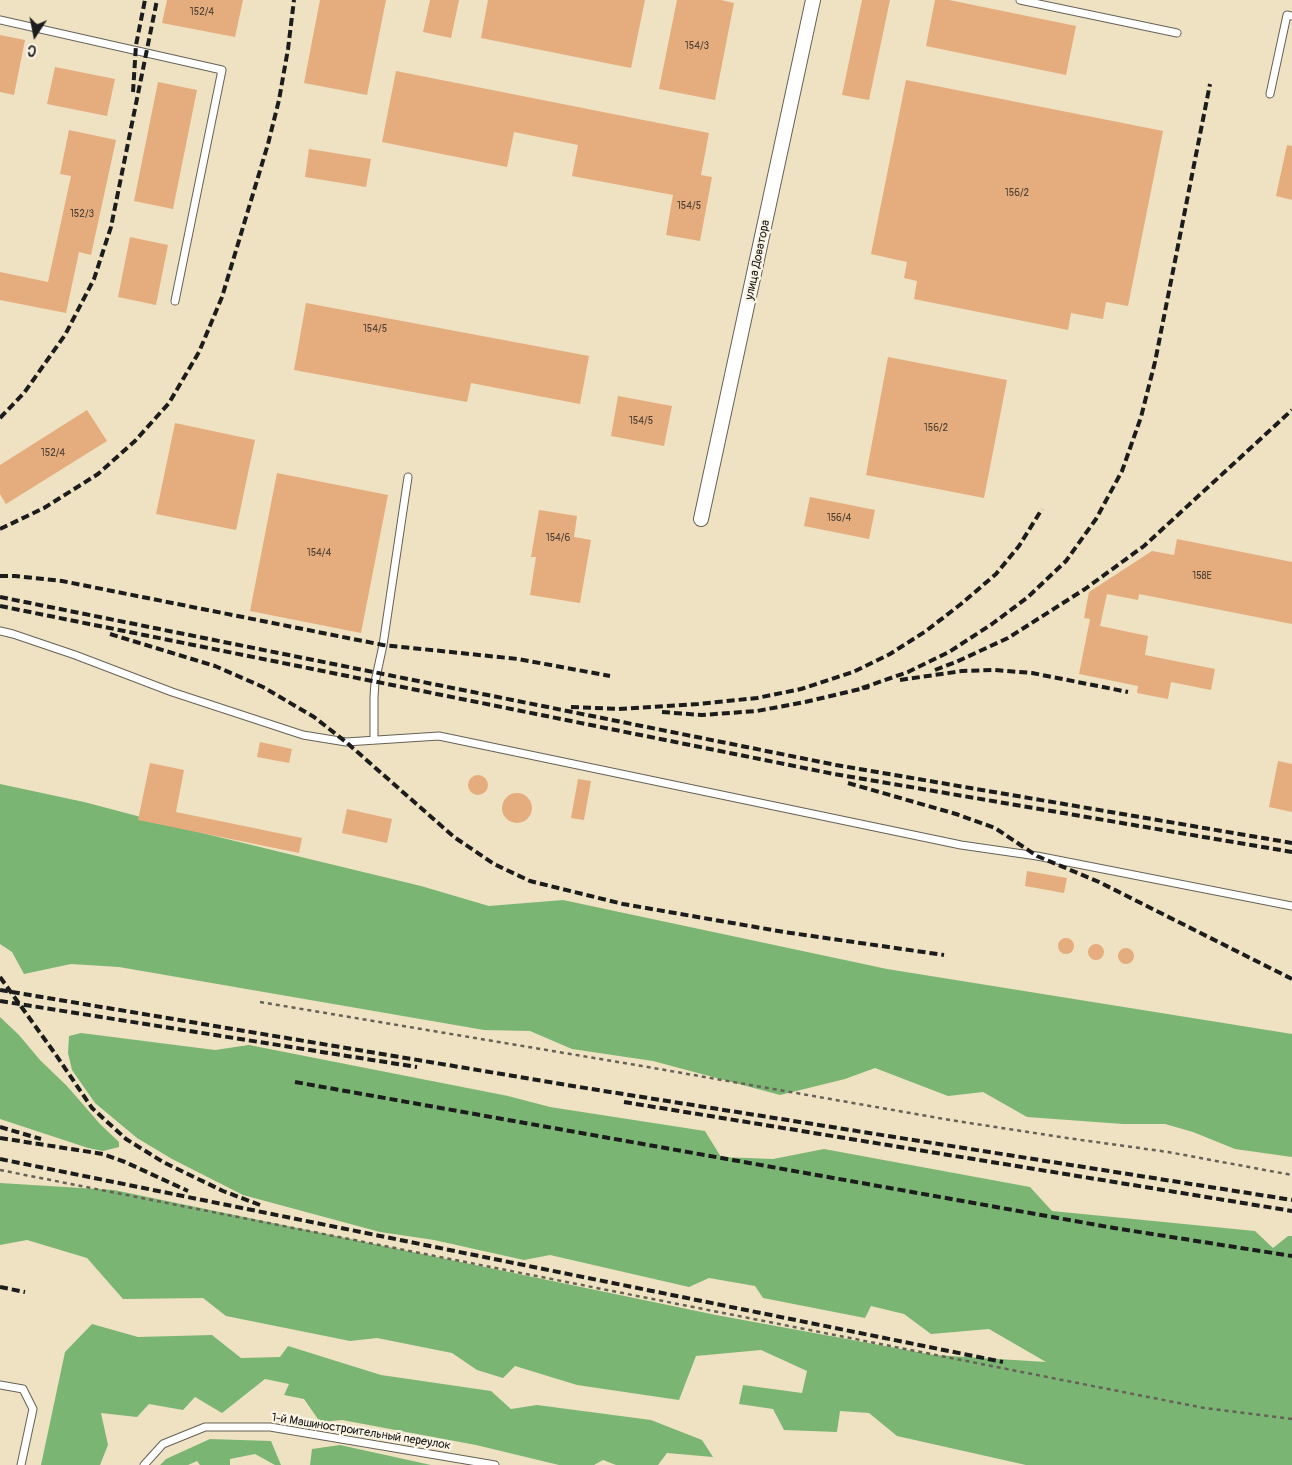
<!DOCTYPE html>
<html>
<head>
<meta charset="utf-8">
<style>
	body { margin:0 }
	#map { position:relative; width:1292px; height:1465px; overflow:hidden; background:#eee2c2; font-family:Pangolin,sans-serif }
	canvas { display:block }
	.north { position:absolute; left:10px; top:10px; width:50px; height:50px; -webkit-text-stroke:4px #fcf5e5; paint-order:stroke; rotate:191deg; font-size:14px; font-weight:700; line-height:20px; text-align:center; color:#1c1c1c }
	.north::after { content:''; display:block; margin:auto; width:18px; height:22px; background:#1c1c1c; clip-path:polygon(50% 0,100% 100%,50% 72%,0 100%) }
</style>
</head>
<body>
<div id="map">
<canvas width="1292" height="1465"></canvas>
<div class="north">С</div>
</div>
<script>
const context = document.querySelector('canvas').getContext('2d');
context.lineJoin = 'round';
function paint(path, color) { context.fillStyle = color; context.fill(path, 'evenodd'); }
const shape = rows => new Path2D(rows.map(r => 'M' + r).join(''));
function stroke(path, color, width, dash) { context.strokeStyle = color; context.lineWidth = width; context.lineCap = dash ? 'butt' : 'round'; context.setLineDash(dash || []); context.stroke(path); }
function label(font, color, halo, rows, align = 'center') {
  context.font = font + ' Pangolin,sans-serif'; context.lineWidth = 4.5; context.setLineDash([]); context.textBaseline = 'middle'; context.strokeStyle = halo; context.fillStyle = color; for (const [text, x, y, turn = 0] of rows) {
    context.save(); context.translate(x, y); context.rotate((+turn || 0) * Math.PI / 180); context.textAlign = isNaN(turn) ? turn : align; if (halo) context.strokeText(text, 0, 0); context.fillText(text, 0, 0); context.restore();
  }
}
const forest = shape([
	[0,784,84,802,202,833,421,886,489,906,563,900,887,969,1292,1034,1292,1157,1235,1149,1193,1132,1165,1124,1123,1124,1027,1117,983,1092,948,1096,875,1068,845,1079,780,1095,653,1061,572,1049,530,1031,484,1030,119,967,71,964,24,974,12,952,0,944],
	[0,1017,19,1035,40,1060,67,1086,100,1124,119,1142,119,1147,103,1151,88,1148,0,1119],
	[81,1033,215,1050,249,1045,508,1096,550,1107,705,1131,721,1157,773,1159,824,1149,1030,1187,1052,1211,1255,1231,1273,1248,1288,1236,1292,1236,1292,1465,1026,1465,897,1436,869,1413,840,1411,837,1432,784,1430,773,1409,739,1404,743,1385,802,1393,807,1371,761,1350,696,1356,679,1400,577,1385,515,1366,503,1378,477,1370,452,1353,377,1338,350,1341,226,1316,203,1298,123,1299,87,1258,27,1240,0,1245,0,1183,114,1190,716,1315,934,1355,1046,1362,989,1329,931,1334,904,1314,871,1306,865,1318,763,1298,755,1286,709,1278,689,1287,550,1255,524,1260,434,1240,380,1232,243,1195,172,1159,137,1138,95,1103,72,1070,68,1053,69,1036],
	[92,1324,138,1337,212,1335,241,1358,280,1357,288,1346,381,1375,491,1391,511,1409,537,1405,651,1420,702,1440,713,1457,667,1453,658,1465,616,1465,603,1460,594,1465,559,1465,476,1445,342,1420,320,1422,304,1399,284,1395,289,1384,265,1379,222,1413,195,1397,183,1410,149,1404,137,1417,101,1413,108,1445,100,1465,41,1465,65,1352],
	[210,1439,271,1441,281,1465,275,1465,255,1454,230,1459,230,1465,200,1465,197,1461,188,1465,160,1465,166,1459],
	[340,1445,431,1465,310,1465,312,1449]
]);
const building = shape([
	[167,0,243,0,235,37,162,23],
	[320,0,386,0,367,95,304,83],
	[430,0,459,0,451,38,423,32],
	[488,0,645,0,631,68,481,38],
	[677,0,721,0,734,3,715,100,659,89],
	[862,0,890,0,869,100,842,95],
	[935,0,949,0,1076,26,1066,75,926,46],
	[0,35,25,40,14,95,0,92],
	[55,67,115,79,107,116,47,104],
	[396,71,709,133,701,175,712,177,700,241,666,235,673,195,572,176,578,145,514,132,507,167,382,142],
	[906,80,1163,131,1128,306,1106,302,1103,319,1071,313,1068,330,914,299,917,281,904,278,907,262,871,254],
	[158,82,197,90,173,209,134,201],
	[69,130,116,140,91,255,79,252,66,313,0,300,0,272,48,282,71,176,60,174],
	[1287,145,1292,146,1292,200,1276,196],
	[309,149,371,159,366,187,305,177],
	[130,237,168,245,156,305,118,297],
	[306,303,589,356,580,404,471,383,467,402,294,370],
	[888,357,1007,380,984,498,866,475],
	[618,396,672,406,664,446,611,436],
	[87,410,107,441,6,504,0,494,0,465],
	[175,423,255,440,236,530,156,514],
	[277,473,388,495,361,633,250,611],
	[810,497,875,510,869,539,804,526],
	[539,510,577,516,574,537,591,540,580,603,530,595,536,557,531,557],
	[1177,539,1292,562,1292,624,1139,594,1138,600,1107,594,1100,626,1148,636,1145,655,1215,669,1211,690,1171,682,1168,699,1137,693,1138,686,1079,674,1090,619,1084,618,1089,592,1152,551,1174,555],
	[260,742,292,749,289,763,257,757],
	[1278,761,1292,764,1292,812,1269,807],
	[150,763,184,770,176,812,302,838,299,853,138,820],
	'468 785a10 10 0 1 1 20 0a10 10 0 1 1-20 0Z',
	[578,779,591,781,584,820,571,818],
	'502 808a15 15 0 1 1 30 0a15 15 0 1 1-30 0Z',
	[347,809,392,819,387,843,342,833],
	[1027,871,1067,878,1064,893,1025,886],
	'1058 946a8 8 0 1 1 16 0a8 8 0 1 1-16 0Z',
	'1088 952a8 8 0 1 1 16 0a8 8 0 1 1-16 0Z',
	'1118 956a8 8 0 1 1 16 0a8 8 0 1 1-16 0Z'
]);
const path = shape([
	[260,1002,642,1066,950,1120,1067,1138,1168,1152,1292,1175],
	[0,1170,1204,1408,1292,1419]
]);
const service = shape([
	[1020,0,1177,33],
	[0,20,222,70,175,301],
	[1270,94,1287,15,1292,16],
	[0,631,13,634,75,655,172,692,303,735,346,742,439,736,961,845,1037,856,1292,906],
	[374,740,374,697,375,682,383,645,408,477],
	[0,1385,23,1389,33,1409,21,1465],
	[144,1465,163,1444,205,1427,270,1427,495,1465]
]);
const minor = shape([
	[701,519,813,0]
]);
const rail = shape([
	[133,92,136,45,145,0],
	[0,418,24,393,65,335,94,279,111,227,157,0],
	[0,529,44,508,98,474,135,441,169,403,199,352,222,297,268,144,279,100,288,49,294,0],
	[0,576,15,576,62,581,383,645,518,659,610,676],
	[0,597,836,765,1292,843],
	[0,606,834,774,1292,852],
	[110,634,215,666,263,687,314,717,346,742,454,837,494,864,530,881,623,904,784,932,944,955],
	[935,670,956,662,1008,638,1085,589,1144,546,1292,410],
	[900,680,962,671,995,670,1032,673,1128,692],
	[862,688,908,672,949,652,992,624,1028,597,1066,561,1096,519,1122,471,1141,417,1155,362,1210,84],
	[571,707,618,709,698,704,757,698,801,689,853,672,890,654,926,631,961,604,996,574,1019,546,1042,509],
	[662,712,702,715,757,711,805,702,869,687],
	[848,783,956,814,995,828,1037,856,1099,882,1292,979],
	[0,977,56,1055,92,1108,126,1139,163,1162,223,1191,260,1205],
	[0,990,579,1087,1292,1200],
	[0,1001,417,1067],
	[295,1082,1114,1228,1292,1256],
	[624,1102,1292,1211],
	[0,1127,41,1139],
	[0,1138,103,1154,125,1162,188,1191],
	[0,1159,1003,1362],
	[0,1287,25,1292]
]);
const numberNames = [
	["152/4",202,12],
	["154/3",697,46],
	["156/2",1017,193],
	["154/5",689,206],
	["152/3",82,214],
	["154/5",375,329],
	["154/5",641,421],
	["156/2",936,428],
	["152/4",53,453],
	["156/4",839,518],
	["154/6",558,538],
	["154/4",319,553],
	["158Е",1202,576]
];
const streetNames = [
	["улица Доватора",758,260,-78],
	["1-й Машиностроительный переулок",361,1432,9]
];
paint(forest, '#7ab574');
paint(building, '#e5ad7d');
stroke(service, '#666156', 9);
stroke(minor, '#666156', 16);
stroke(path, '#666156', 2.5, [4, 4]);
stroke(service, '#fff', 7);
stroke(minor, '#fff', 14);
stroke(rail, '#1c1c1c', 4, [8, 4]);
label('10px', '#4e4034', null, numberNames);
label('12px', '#1c1c1c', '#fcf5e5', streetNames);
</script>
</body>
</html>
